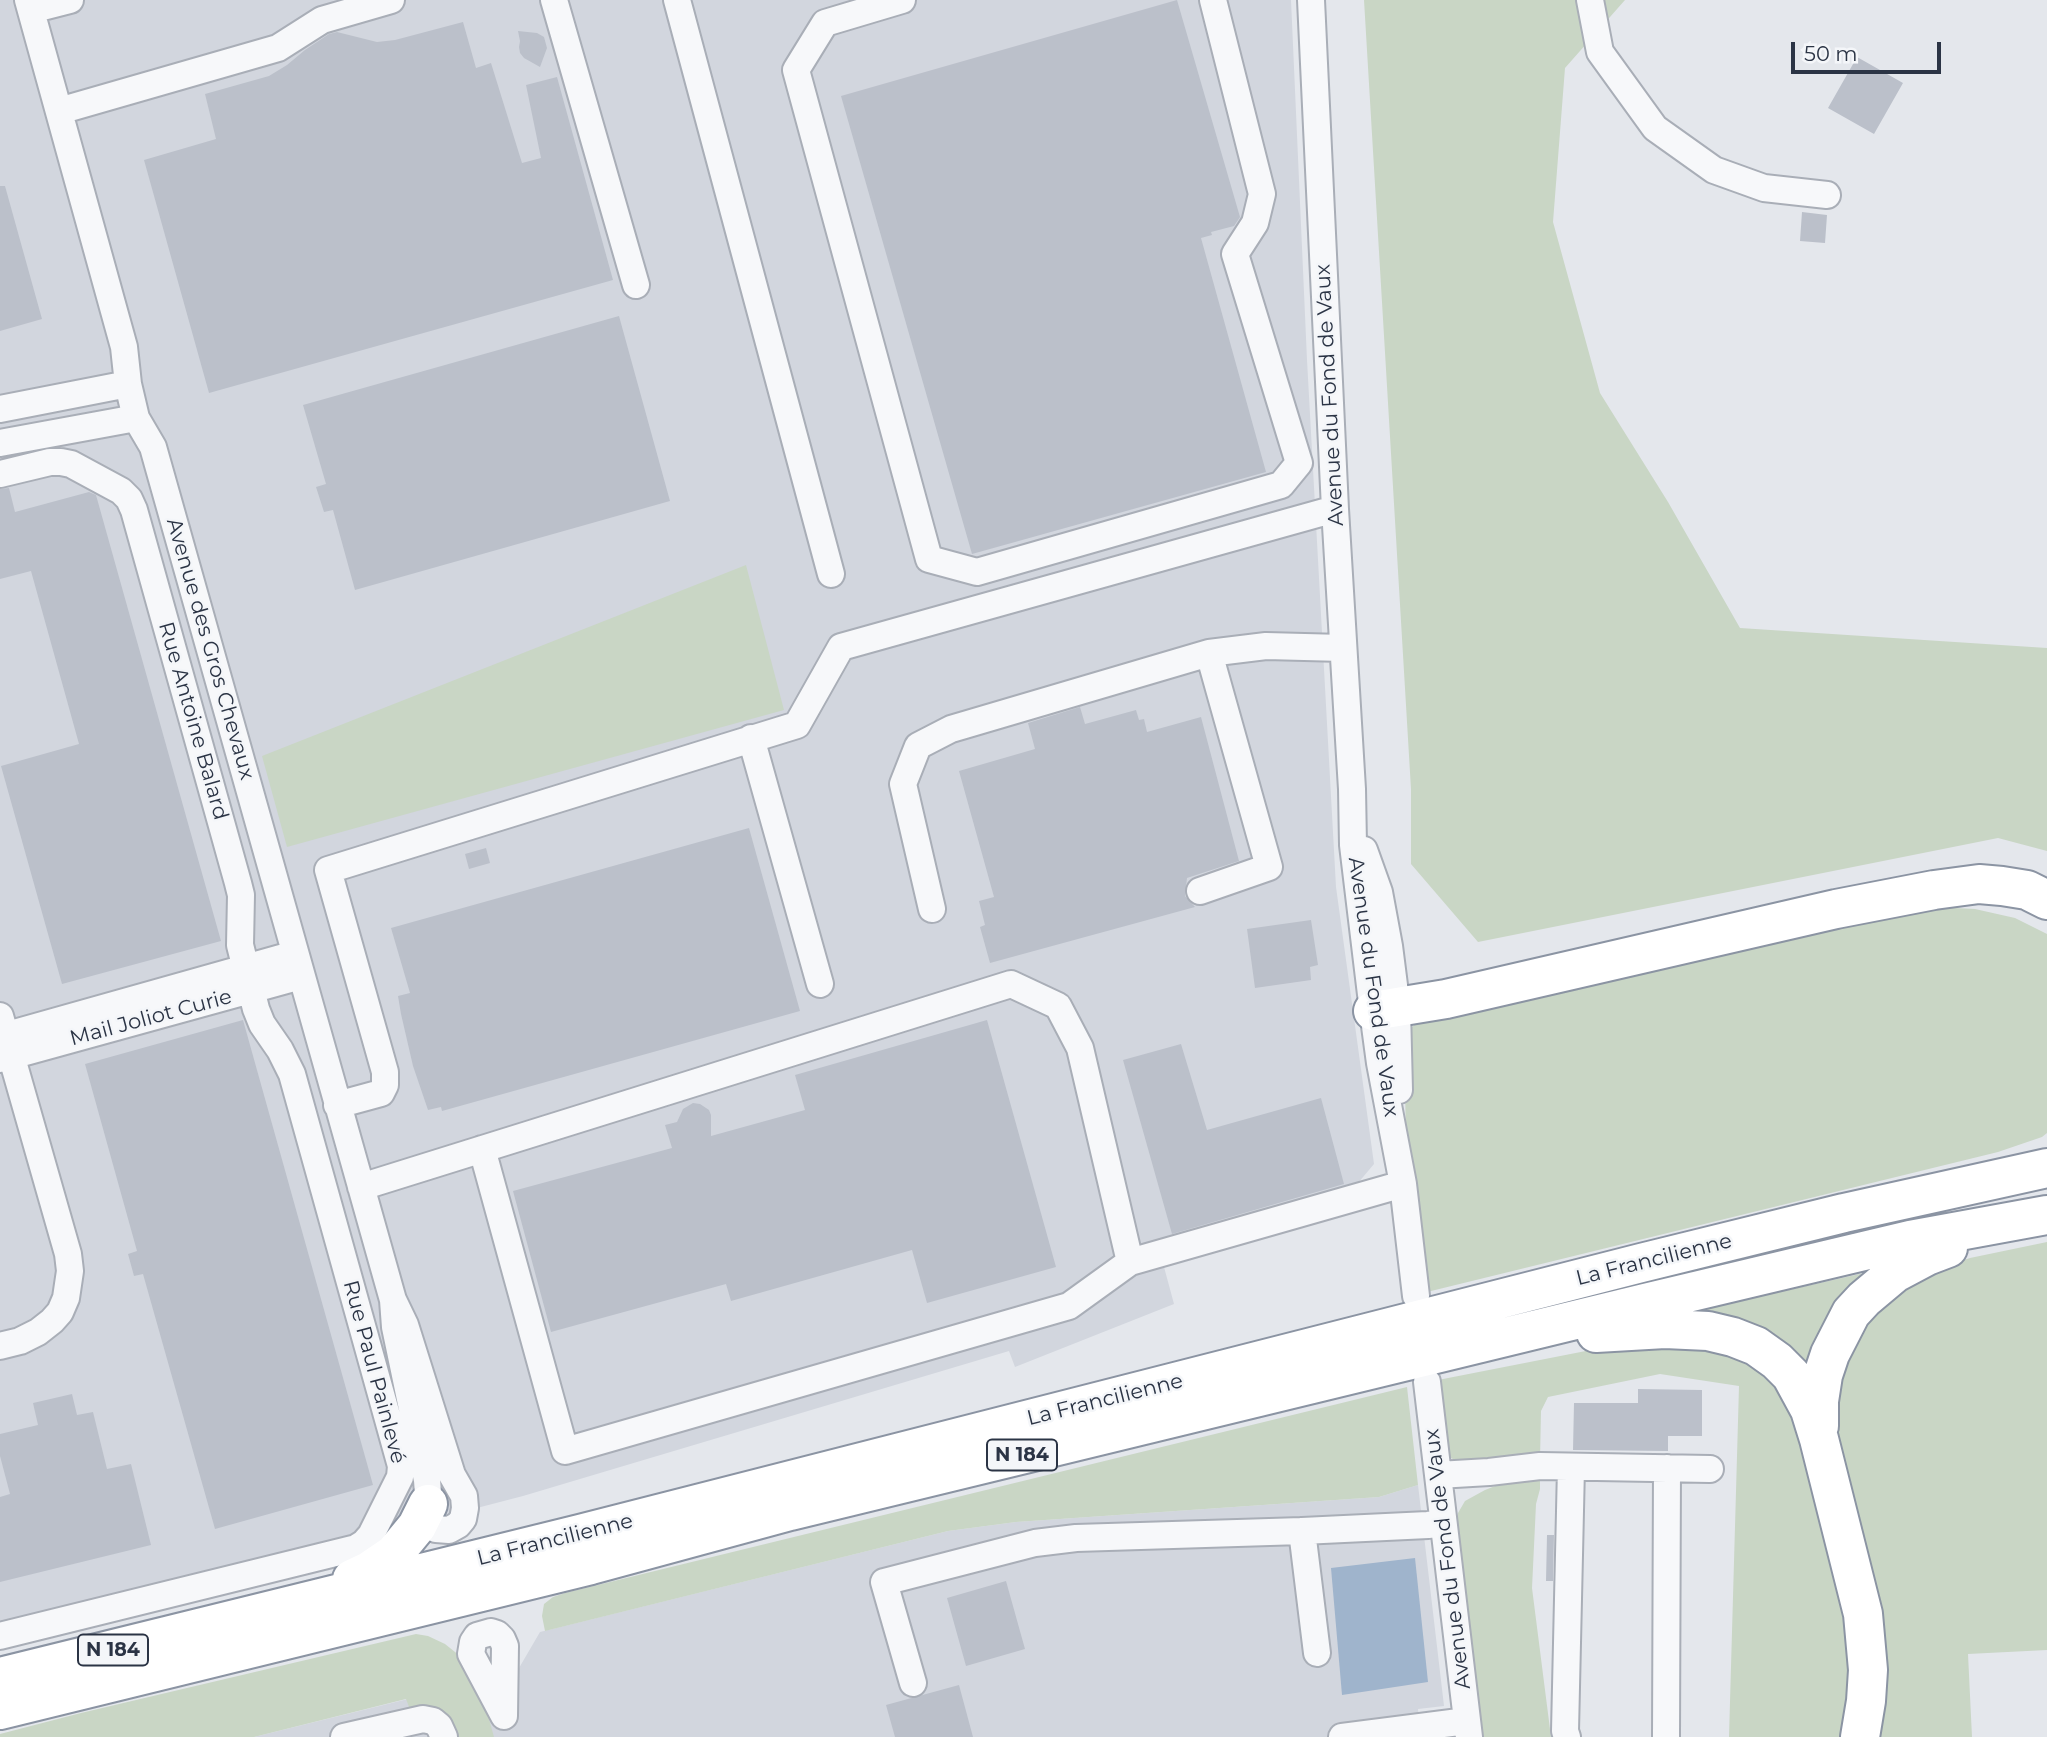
<!DOCTYPE html>
<html>
<head>
<meta charset="utf-8">
<style>
	body { margin:0 }
	#map { position:relative; width:2047px; height:1737px; overflow:hidden; background:#e4e7ec; font-family:Montserrat,sans-serif }
	canvas { display:block }
	.scale { position:absolute; left:1791px; top:42px; width:150px; height:32px; box-sizing:border-box; border:4px solid #2b3445; border-top:0; padding-left:9px; font-size:21px; line-height:24px; white-space:nowrap; color:#2b3445; -webkit-text-stroke:5px #f4f6f9; paint-order:stroke }
</style>
</head>
<body>
<div id="map">
<canvas width="2047" height="1737"></canvas>
<div class="scale">50 m</div>
</div>
<script>
const context = document.querySelector('canvas').getContext('2d');
context.lineJoin = 'round';
function paint(path, color) { context.fillStyle = color; context.fill(path, 'evenodd'); }
const shape = rows => new Path2D(rows.map(r => 'M' + r).join(''));
function stroke(path, color, width, dash) { context.strokeStyle = color; context.lineWidth = width; context.lineCap = dash ? 'butt' : 'round'; context.setLineDash(dash || []); context.stroke(path); }
function label(font, color, halo, rows, align = 'center') {
  context.font = font + ' Montserrat,sans-serif'; context.lineWidth = 5; context.setLineDash([]); context.textBaseline = 'middle'; context.strokeStyle = halo; context.fillStyle = color; for (const [text, x, y, turn = 0] of rows) {
    context.save(); context.translate(x, y); context.rotate((+turn || 0) * Math.PI / 180); context.textAlign = isNaN(turn) ? turn : align; if (halo) context.strokeText(text, 0, 0); context.fillText(text, 0, 0); context.restore();
  }
}
const built = shape([
	[0,0,1291,0,1307,360,1336,887,1374,1164,1358,1183,1157,1241,1174,1304,1015,1367,1009,1351,523,1496,0,1632],
	[1418,1485,1444,1706,1418,1709,1421,1737,254,1737,428,1694,519,1668,540,1632,948,1531,1016,1522,1379,1497]
]);
const green = shape([
	[1364,0,1625,0,1565,68,1553,222,1600,393,1668,502,1740,628,2047,648,2047,851,1998,838,1478,942,1411,864,1411,789],
	[746,565,784,710,287,847,262,756],
	[1935,907,1975,909,2015,918,2047,934,2047,1133,2042,1137,1998,1152,1427,1292,1406,1137,1404,1041,1408,1031,1417,1022,1439,1012],
	[2047,1242,2047,1650,1968,1654,1972,1737,1872,1737,1827,1430,1843,1348,1910,1278,1970,1258],
	[1873,1271,1812,1378,1686,1313],
	[1647,1339,1722,1343,1784,1382,1853,1630,1846,1737,1729,1737,1739,1386,1660,1374,1548,1397,1541,1411,1540,1460,1464,1467,1450,1457,1445,1446,1438,1380],
	[1407,1387,1418,1485,1379,1497,1016,1522,948,1531,545,1631,542,1616,544,1604,553,1597,565,1593],
	[1540,1474,1540,1489,1536,1504,1532,1588,1551,1737,1481,1737,1455,1531,1458,1513,1465,1501,1485,1490,1521,1476],
	[416,1634,428,1636,445,1644,465,1660,482,1694,494,1737,451,1737,411,1712,406,1699,254,1737,0,1737,0,1734,81,1713]
]);
const water = shape([
	[1415,1558,1428,1682,1342,1695,1331,1568]
]);
const building = shape([
	[1177,0,1240,217,1234,226,1211,232,1212,235,1201,238,1266,472,972,554,841,96],
	[463,22,476,68,491,63,522,163,541,158,526,85,557,77,613,280,209,393,144,160,216,139,205,94,269,76,287,65,305,50,329,34,337,32,377,42,395,40],
	[518,31,537,33,544,37,547,48,540,67,524,58,520,53,519,47,520,41],
	[1857,57,1903,83,1874,134,1828,108],
	[0,186,5,186,42,319,0,331],
	[1802,212,1827,215,1825,243,1800,241],
	[619,316,670,501,355,590,333,510,324,512,316,487,326,484,303,405],
	[9,488,15,512,89,492,96,495,221,941,62,984,1,766,79,744,31,571,0,579,0,489],
	[1080,707,1085,724,1136,710,1139,720,1144,719,1147,732,1201,717,1239,861,1187,878,1185,896,1195,907,990,963,980,927,985,925,979,901,994,897,959,771,1035,749,1028,723],
	[749,828,800,1011,442,1111,441,1107,428,1110,413,1066,401,1014,398,996,410,993,391,928],
	[486,848,490,863,469,869,465,854],
	[1311,920,1318,965,1310,967,1311,980,1255,988,1247,929],
	[243,1020,373,1485,215,1529,143,1274,134,1276,128,1254,137,1251,85,1064],
	[987,1020,1056,1267,927,1303,912,1250,731,1301,726,1284,551,1332,513,1191,672,1148,665,1125,677,1122,683,1109,693,1103,700,1104,709,1110,711,1115,711,1136,805,1110,795,1075],
	[1181,1044,1207,1130,1321,1098,1344,1184,1172,1234,1123,1060],
	[1638,1389,1702,1390,1702,1436,1668,1436,1668,1451,1573,1450,1574,1403,1638,1403],
	[72,1394,77,1415,93,1412,107,1469,131,1464,151,1545,0,1582,0,1497,10,1494,0,1456,0,1434,38,1425,33,1403],
	[1547,1535,1554,1535,1553,1581,1546,1581],
	[1006,1581,1025,1649,966,1666,947,1598],
	[959,1685,973,1737,895,1737,886,1705]
]);
const minor = shape([
	[28,0,124,347,128,384,136,418,153,447,393,1300],
	[554,0,636,285],
	[677,0,831,574],
	[902,0,825,23,796,70,929,559,977,572,1281,485,1299,463,1235,254,1255,223,1262,194,1213,0],
	[1311,0,1335,509,1352,789,1353,845,1373,1011,1380,1063,1403,1184,1416,1296],
	[1590,0,1600,52,1655,128,1714,170,1764,188,1827,195],
	[31,10,70,0],
	[59,111,278,48,322,20,391,0],
	[0,409,128,384],
	[0,443,136,418],
	[0,474,50,462,61,462,71,464,121,491,129,499,134,510,238,883,241,895,240,945,256,1009,262,1024,280,1050,292,1074,401,1466,400,1477,371,1535,364,1543,356,1548,0,1636],
	[751,738,820,984],
	[1364,850,1379,892,1389,946,1397,1009,1399,1090],
	[1200,891,1269,867,1209,653],
	[932,909,903,784,918,746,951,729,1209,653,1266,646,1343,648],
	[0,1016,68,1254,70,1271,66,1298,60,1312,52,1321,38,1332,20,1341,0,1346],
	[0,1037,295,954],
	[0,1059,301,976],
	[337,1105,381,1093,385,1085,385,1072,328,870,797,725,841,647,1335,509],
	[482,1149,565,1451,1069,1306,1130,1262],
	[361,1187,1011,984,1058,1006,1080,1048,1130,1262,1403,1184],
	[393,1300,405,1325,452,1475,464,1496,465,1508,463,1519,458,1525,449,1530,436,1529,430,1521,427,1480,395,1327,393,1300],
	[1427,1382,1469,1737],
	[1438,1475,1489,1472,1540,1466,1710,1469],
	[1302,1531,1317,1653],
	[491,1632,497,1634,502,1639,505,1646,504,1716,471,1654,473,1642,477,1636,491,1632],
	[913,1683,884,1582,1035,1543,1076,1538,1302,1531,1428,1525,1443,1523],
	[344,1737,423,1719,433,1721,439,1726,444,1737],
	[1342,1737,1467,1721],
	[1567,1737,1565,1731,1571,1467],
	[1666,1737,1667,1468]
]);
const highway = shape([
	[1373,1011,1446,999,1836,909,1934,890,1979,884,2002,886,2027,890,2047,900],
	[1596,1333,1665,1329,1708,1331,1733,1337,1756,1346,1777,1361,1791,1375,1810,1410,1819,1439,1863,1614,1868,1670,1866,1701,1860,1737],
	[1819,1426,1819,1401,1823,1375,1830,1354,1851,1313,1864,1299,1895,1273,1927,1256,1948,1248],
	[352,1579,369,1571,394,1554,417,1526,428,1504],
	[0,1677,580,1534,1641,1263,1844,1213,2047,1168],
	[0,1710,591,1565,790,1511,1645,1303,1910,1240,2047,1215]
]);
const shields = [
	[1022,1455,70],
	[113,1650,70]
];
const shieldNames = [
	["N 184",1022,1455],
	["N 184",113,1650]
];
const streetNames = [
	["Avenue du Fond de Vaux",1330,395,-93],
	["Avenue des Gros Chevaux",210,649,74],
	["Rue Antoine Balard",193,721,74],
	["Avenue du Fond de Vaux",1373,987,82],
	["Mail Joliot Curie",151,1018,-15],
	["La Francilienne",1654,1260,-14],
	["Rue Paul Painlevé",374,1372,75],
	["La Francilienne",1105,1400,-14],
	["La Francilienne",555,1540,-14],
	["Avenue du Fond de Vaux",1448,1559,-97]
];
paint(built, '#d2d6de');
paint(green, '#c9d6c5');
paint(water, '#9fb4cc');
paint(building, '#bbc0ca');
stroke(minor, '#a9aeb7', 30);
stroke(highway, '#8b94a3', 42);
stroke(minor, '#f7f8fa', 26);
stroke(highway, '#fff', 38);
for (const [x, y, w] of shields) { const box = new Path2D(); box.roundRect(x - w / 2, y - 15.5, w, 31, 5); context.fillStyle = '#f4f6f9'; context.fill(box); stroke(box, '#2b3445', 2); }
label('bold 19px', '#2b3445', null, shieldNames);
label('21px', '#2b3445', '#f4f6f9', streetNames);
</script>
</body>
</html>
